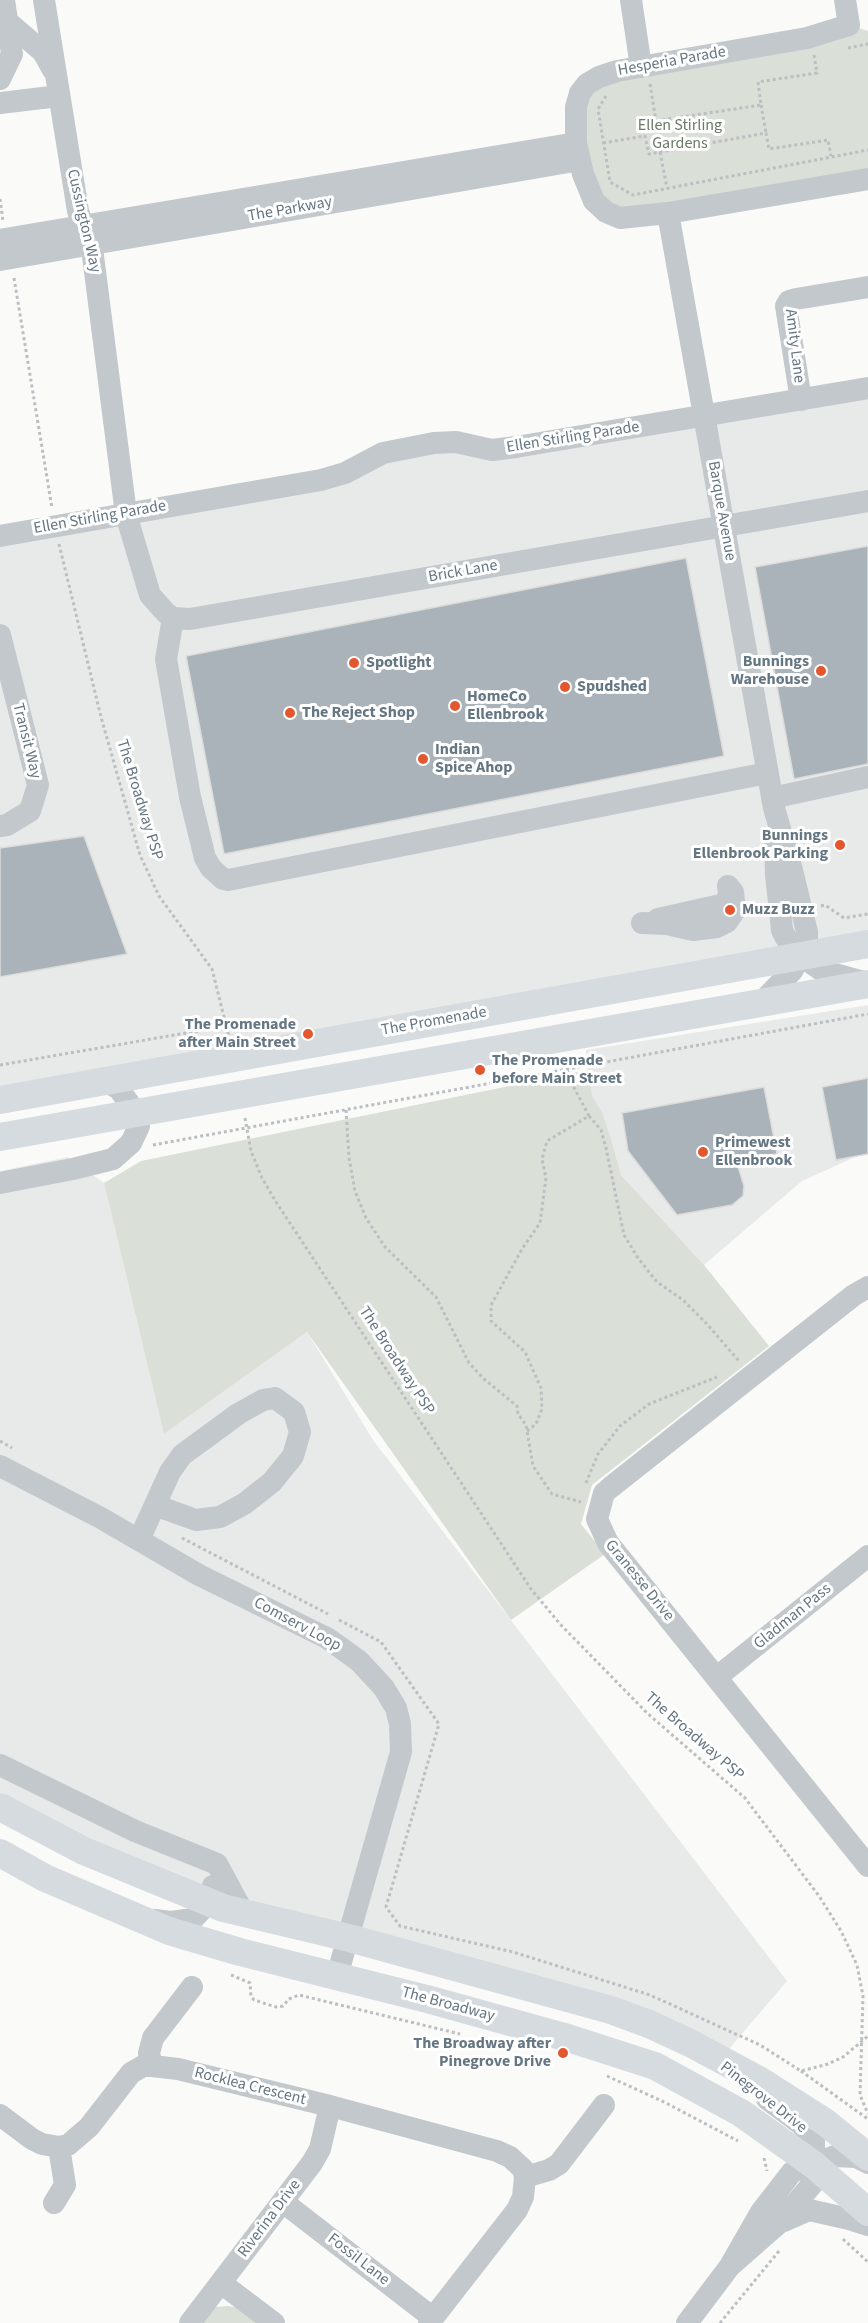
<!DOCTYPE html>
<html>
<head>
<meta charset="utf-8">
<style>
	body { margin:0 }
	canvas { display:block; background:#fafaf8 }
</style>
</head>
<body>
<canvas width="868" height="2323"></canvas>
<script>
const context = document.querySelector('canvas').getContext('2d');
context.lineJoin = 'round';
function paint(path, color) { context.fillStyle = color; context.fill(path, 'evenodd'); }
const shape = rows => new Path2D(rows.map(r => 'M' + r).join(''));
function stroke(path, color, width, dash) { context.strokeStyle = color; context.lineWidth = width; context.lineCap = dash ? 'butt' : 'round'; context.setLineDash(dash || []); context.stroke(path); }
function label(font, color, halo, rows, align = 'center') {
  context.font = font + ' "Source Sans 3",sans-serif'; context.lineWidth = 6; context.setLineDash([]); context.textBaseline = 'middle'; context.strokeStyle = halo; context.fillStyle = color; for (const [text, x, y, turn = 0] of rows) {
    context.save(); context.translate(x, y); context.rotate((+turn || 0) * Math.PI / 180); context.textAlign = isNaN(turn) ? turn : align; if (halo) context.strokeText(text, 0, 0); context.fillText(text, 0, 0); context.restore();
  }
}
const built = shape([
	[868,388,868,944,0,1100,0,536,320,480,383,453,492,450],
	[868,1005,868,1154,857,1156,802,1181,704,1265,621,1175,611,1138,602,1112,590,1093,586,1050],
	[68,1157,104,1183,164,1434,307,1332,373,1440,787,1981,729,2049,270,1909,0,1815,0,1171]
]);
const green = shape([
	[849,25,868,31,868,179,620,218,583,174,587,84],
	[588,1070,592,1096,602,1112,611,1138,621,1175,704,1265,769,1346,592,1485,581,1524,605,1554,511,1620,307,1332,164,1434,104,1183,141,1161],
	[229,2306,238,2308,260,2323,200,2323,205,2315,216,2307]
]);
const building = shape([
	[868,546,868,764,794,779,755,567,868,546],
	[686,558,724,756,224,854,186,656,686,558],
	[84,836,127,954,0,977,0,848,84,836],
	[868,1078,868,1154,836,1160,822,1087,868,1078],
	[764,1087,777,1154,736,1160,744,1186,743,1196,732,1205,677,1215,628,1151,622,1113,764,1087]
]);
const path = shape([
	[848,48,868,44],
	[814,55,817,73,758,82,761,105,642,123,649,154,766,133,769,149,828,140,831,156],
	[650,84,656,121],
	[606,96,598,109,610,182,633,195,868,150],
	[761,105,766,133],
	[603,143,645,136],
	[660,152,667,188],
	[0,199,3,221],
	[14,278,52,508],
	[59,544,101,717,140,855,159,896,212,969,229,1037],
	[821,906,825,905,844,918,868,914],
	[0,1065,227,1026],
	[346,1110,349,1158,355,1191,366,1218,385,1247,436,1297,469,1363,484,1379,517,1406,518,1414,526,1425,533,1466,552,1494,581,1502],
	[589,1116,601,1130,606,1148,624,1235,638,1258,657,1282,683,1300,706,1323,739,1361],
	[245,1118,251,1151,262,1178,276,1202,531,1589,560,1624,647,1713,745,1798,819,1896,841,1931,857,1965,863,1996,860,2095,868,2114],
	[153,1145,868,1014],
	[527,1431,536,1424,542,1409,541,1388,525,1352,491,1321,491,1305,522,1249,540,1223,546,1178,542,1159,547,1141,589,1116,570,1080,567,1069],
	[0,1441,12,1448],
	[586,1483,598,1454,620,1426,649,1404,717,1377],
	[182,1538,328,1614],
	[339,1620,381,1642,439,1724,386,1907,400,1926,513,1952,650,1995,760,2045,801,2071,828,2064,843,2057,868,2036],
	[231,1975,250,1983,251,1996,254,2000,276,2007,283,2006,289,1999,299,1995,460,2034],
	[801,2071,868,2119],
	[607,2076,666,2103,738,2141],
	[764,2158,767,2171],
	[843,2239,868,2262],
	[720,2323,779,2251]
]);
const minor = shape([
	[44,0,78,211,93,256,126,514,150,595,166,613,173,618,190,619,868,501],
	[631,0,641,67],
	[845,0,849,25,807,38,617,71,599,77,587,84,580,93,576,107,576,143,583,174,594,201,606,212,620,218,668,213,868,179],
	[8,22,43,52,53,70],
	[0,79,12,54,4,0],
	[0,103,59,96],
	[668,213,774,808,792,870,807,932,807,945,792,971,761,1003],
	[0,240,576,143],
	[0,260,580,160],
	[801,400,786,306,789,301,796,299,868,287],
	[0,536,321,480,345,473,383,453,434,443,456,442,492,450,516,447,868,388],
	[173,618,166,659,190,797,205,858,211,868,223,879,228,880,767,773],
	[0,635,38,785,30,811,7,825,0,826],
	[772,798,868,777],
	[775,840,776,875,782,930,786,938,801,956,821,970,864,982],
	[658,919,725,904,729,894,728,886],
	[642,923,667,924,693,930,717,927,727,922,735,910,733,892,728,886],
	[0,1183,73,1169,113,1159,131,1143,139,1126,136,1113,119,1089,105,1081],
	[868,1287,854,1295,611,1487,604,1493,597,1519,608,1543,868,1866],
	[0,1466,101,1518,199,1575,327,1638,359,1661,384,1688,396,1708,400,1724,401,1752,337,1976],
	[139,1540,170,1472,182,1455,238,1414,263,1400,275,1398,294,1412,300,1432,293,1456,272,1482,244,1504,220,1517,196,1520,157,1506],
	[717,1677,868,1556],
	[0,1765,135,1831,217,1864,244,1914],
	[155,1920,171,1922,193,1919,209,1902,213,1886],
	[152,2066,149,2053,153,2038,192,1987],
	[0,2115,32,2139,42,2144,59,2147,68,2145,89,2127,131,2073,143,2066,152,2066,178,2069,330,2106,497,2151,510,2157,523,2169,525,2177,523,2197,517,2210,429,2323],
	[525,2177,549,2170,559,2164,604,2105],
	[283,2202,433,2318],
	[54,2203,65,2185,59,2147],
	[784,2221,809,2210,849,2219,868,2225],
	[730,2266,779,2223,814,2182,814,2139,802,2125,767,2099],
	[221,2283,274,2323],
	[190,2323,312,2163,320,2149,330,2106],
	[687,2323,730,2266,761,2212,792,2172,835,2156,856,2157,868,2163]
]);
const major = shape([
	[0,1100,868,944],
	[0,1137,868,984],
	[0,1807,84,1851,223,1908,349,1938,611,2010,649,2024,690,2043,759,2080,825,2122,868,2157],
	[0,1853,45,1878,169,1931,240,1952,427,1999,568,2038,655,2066,741,2113,814,2165,868,2212]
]);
const markers = [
	[354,663,6,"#e4572e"],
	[821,671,6,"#e4572e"],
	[565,687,6,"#e4572e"],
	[455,706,6,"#e4572e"],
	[290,713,6,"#e4572e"],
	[423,759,6,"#e4572e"],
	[840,845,6,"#e4572e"],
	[730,910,6,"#e4572e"],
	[308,1034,6,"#e4572e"],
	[480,1070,6,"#e4572e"],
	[703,1152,6,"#e4572e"],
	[563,2053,6,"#e4572e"]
];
const streetNames = [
	["Hesperia Parade",672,62,-10],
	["The Parkway",290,210,-10],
	["Cussington Way",83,221,77],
	["Amity Lane",794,346,83],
	["Ellen Stirling Parade",573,438,-9],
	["Barque Avenue",721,511,80],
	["Ellen Stirling Parade",100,518,-10],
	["Brick Lane",463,572,-10],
	["Transit Way",26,741,76],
	["The Broadway PSP",139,800,73],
	["The Promenade",434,1022,-10],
	["The Broadway PSP",396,1361,57],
	["Granesse Drive",639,1581,51],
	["Gladman Pass",793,1617,-39],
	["Comserv Loop",297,1625,28],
	["The Broadway PSP",694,1737,41],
	["The Broadway",448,2005,15],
	["Rocklea Crescent",250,2087,14],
	["Pinegrove Drive",763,2098,38],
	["Riverina Drive",270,2219,-53],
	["Fossil Lane",358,2260,38]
];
const parkNames = [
	["Ellen Stirling",680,126],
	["Gardens",680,144]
];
const poiNames = [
	["Bunnings",809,662,"right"],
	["Warehouse",809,680,"right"],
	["Spotlight",366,663],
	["Spudshed",577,687],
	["HomeCo",467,697],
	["Ellenbrook",467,715],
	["The Reject Shop",302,713],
	["Indian",435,750],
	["Spice Ahop",435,768],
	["Bunnings",828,836,"right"],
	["Ellenbrook Parking",828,854,"right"],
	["Muzz Buzz",742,910],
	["The Promenade",296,1025,"right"],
	["after Main Street",296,1043,"right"],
	["The Promenade",492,1061],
	["before Main Street",492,1079],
	["Primewest",715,1143],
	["Ellenbrook",715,1161],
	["The Broadway after",551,2044,"right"],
	["Pinegrove Drive",551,2062,"right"]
];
paint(built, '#e8e9e9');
paint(green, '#dadfd7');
paint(building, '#aab3b9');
stroke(building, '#dcdcda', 1.5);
stroke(path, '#bbbfc2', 3, [3, 3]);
stroke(minor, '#c3c8cc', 22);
stroke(major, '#d6dbdf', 28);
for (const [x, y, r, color] of markers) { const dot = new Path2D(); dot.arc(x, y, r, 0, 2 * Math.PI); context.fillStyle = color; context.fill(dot); stroke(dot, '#fff', 2); }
label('16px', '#657683', '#fff', streetNames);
label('16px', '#687a64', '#fff', parkNames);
label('bold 16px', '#657683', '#fff', poiNames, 'left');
</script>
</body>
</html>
